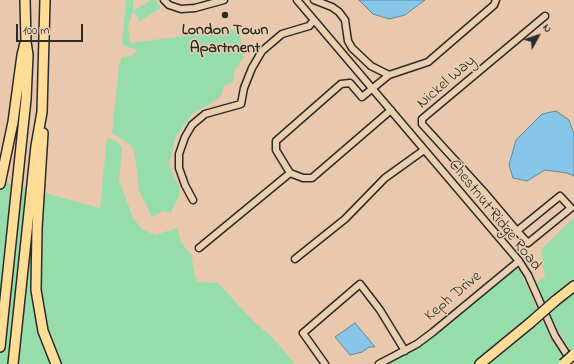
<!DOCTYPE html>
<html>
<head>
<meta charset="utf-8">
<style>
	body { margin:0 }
	#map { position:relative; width:574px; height:364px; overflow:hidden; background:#e9c8ae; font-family:"Indie Flower",sans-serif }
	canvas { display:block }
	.north { position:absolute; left:518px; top:16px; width:40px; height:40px; -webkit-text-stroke:3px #ead0b1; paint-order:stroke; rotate:50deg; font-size:11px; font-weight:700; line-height:16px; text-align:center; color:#2b2b2b }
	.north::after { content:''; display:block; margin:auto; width:14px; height:18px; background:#2b2b2b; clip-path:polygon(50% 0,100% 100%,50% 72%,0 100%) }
	.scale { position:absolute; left:16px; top:24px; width:67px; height:18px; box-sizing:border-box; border:2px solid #2b2b2b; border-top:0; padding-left:5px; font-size:12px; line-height:14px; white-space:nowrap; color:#2b2b2b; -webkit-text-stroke:3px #ead0b1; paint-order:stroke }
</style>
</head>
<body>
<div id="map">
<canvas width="574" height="364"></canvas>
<div class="north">N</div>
<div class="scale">100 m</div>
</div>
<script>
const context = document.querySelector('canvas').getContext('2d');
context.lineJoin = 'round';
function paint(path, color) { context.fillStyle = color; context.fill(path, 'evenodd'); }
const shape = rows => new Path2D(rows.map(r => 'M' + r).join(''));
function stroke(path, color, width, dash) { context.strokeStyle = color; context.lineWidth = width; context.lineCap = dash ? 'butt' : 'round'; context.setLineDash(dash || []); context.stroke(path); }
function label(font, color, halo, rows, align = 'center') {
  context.font = font + ' "Indie Flower",sans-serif'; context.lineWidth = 3; context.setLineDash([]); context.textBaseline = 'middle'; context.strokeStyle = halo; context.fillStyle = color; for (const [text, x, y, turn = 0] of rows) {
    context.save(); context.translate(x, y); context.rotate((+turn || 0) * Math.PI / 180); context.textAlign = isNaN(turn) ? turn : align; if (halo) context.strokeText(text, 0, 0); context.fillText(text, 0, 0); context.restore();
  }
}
const green = shape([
	[126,0,133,0,133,12,128,27,130,43,239,29,244,57,235,70,233,82,224,86,222,94,218,99,193,113,176,136,169,165,179,187,180,195,175,203,171,213,163,211,152,217,139,190,135,154,131,145,112,133,119,65,122,57,132,56,137,50,122,45],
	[151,0,156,0,161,8,140,21,133,11],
	[107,137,117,142,122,148,119,180,133,218,142,229,155,235,177,228,181,242,192,256,193,269,197,282,218,283,254,322,271,336,295,364,0,364,0,181,100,208],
	[574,217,574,356,553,322,535,282,545,278,541,250],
	[511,267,519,269,551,339,570,364,379,364,405,351]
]);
const water = shape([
	[359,0,425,0,405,15,389,19,373,14,359,0],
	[556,111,569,120,574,134,574,176,567,173,545,170,527,181,513,178,509,165,516,140,542,114,556,111],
	[355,323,375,347,369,347,362,352,350,355,335,337,355,323]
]);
const minor = shape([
	[164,0,169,5,181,9,195,8,224,0],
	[297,0,519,261,528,275,555,336,573,364],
	[314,0,332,7,339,12,345,20,348,41,352,48,371,66,389,75],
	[290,173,276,150,276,141,341,84,350,83,362,97,389,75,428,62,494,5,496,0],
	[193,200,185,185,179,168,179,154,185,137,192,125,205,114,241,104,244,88,252,68,262,51,282,34,309,26,314,20],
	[517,231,560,196,571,208,528,243,517,231,484,192,422,124,422,119,545,16],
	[199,248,290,173,303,178,312,178,391,110],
	[295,259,345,219,385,178,424,150],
	[325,364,303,333,360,284,380,310,405,351],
	[379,364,417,344,433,332,519,261]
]);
const highway = shape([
	[43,133,37,228,36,290,43,331,56,364],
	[0,184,13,122,22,55,25,43],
	[555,301,574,286],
	[0,347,26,99,28,55,26,42,25,0],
	[13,364,36,146,42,112,45,0],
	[480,364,530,323]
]);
const highwayBridge = shape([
	[530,323,555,301],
	[563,364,574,354]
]);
const markers = [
	[225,15,4,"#2b2b2b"]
];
const poiNames = [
	["London Town",225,31],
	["Apartment",225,49]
];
const streetNames = [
	["Nickel Way",447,83,-41],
	["Chestnut Ridge Road",494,216,51],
	["Keph Drive",454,297,-40]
];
paint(green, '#96ddab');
paint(water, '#87c6e8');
stroke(water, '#62889c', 1);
stroke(minor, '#2b2b2b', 9);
stroke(highway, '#2b2b2b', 12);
stroke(minor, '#ead0b1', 6);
stroke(highway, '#ffdd96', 9);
stroke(highwayBridge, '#2b2b2b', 12, []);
stroke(highwayBridge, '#ffdd96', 9);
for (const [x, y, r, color] of markers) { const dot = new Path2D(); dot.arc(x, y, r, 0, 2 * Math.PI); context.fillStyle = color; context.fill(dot); stroke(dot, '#ead0b1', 1.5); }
label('bold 16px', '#2b2b2b', '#ead0b1', poiNames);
label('16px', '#2b2b2b', '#ead0b1', streetNames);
</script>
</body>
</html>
